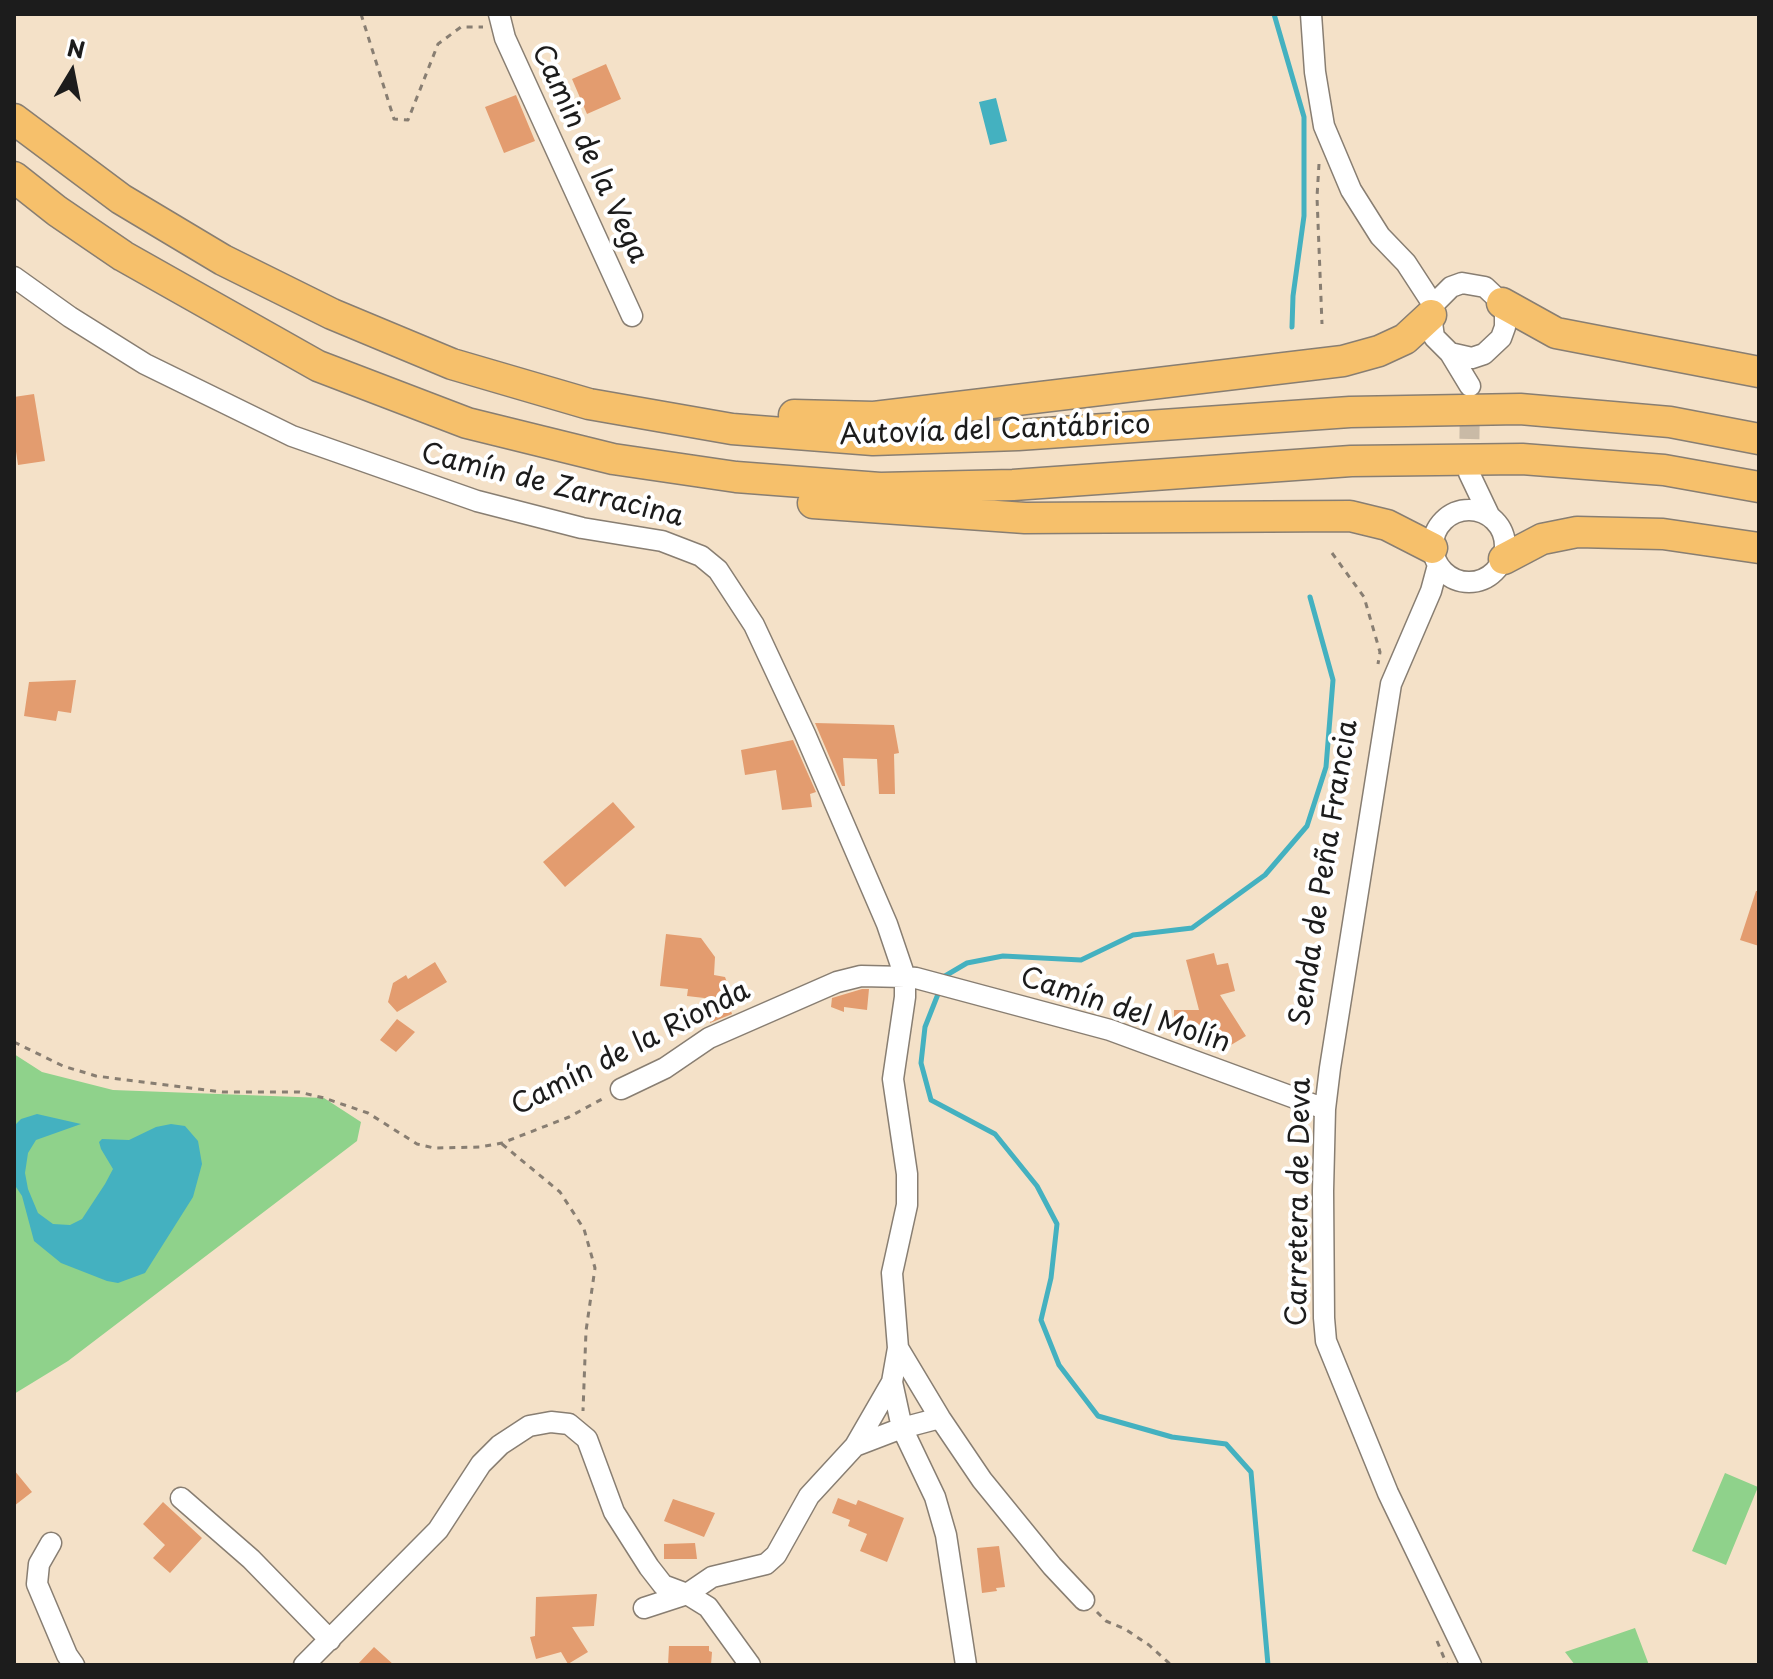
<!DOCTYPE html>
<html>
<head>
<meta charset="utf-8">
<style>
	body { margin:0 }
	#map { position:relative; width:1773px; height:1679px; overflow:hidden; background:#f4e1c8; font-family:"Playpen Sans",sans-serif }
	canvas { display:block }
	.frame { position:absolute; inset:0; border:16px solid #1c1c1c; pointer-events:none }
	.north { position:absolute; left:32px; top:32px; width:80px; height:80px; -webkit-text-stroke:6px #fff; paint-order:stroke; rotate:10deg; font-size:22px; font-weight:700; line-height:32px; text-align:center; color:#1c1c1c }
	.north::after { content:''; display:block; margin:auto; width:28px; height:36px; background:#1c1c1c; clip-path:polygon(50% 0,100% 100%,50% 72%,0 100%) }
</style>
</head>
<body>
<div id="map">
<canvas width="1773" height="1679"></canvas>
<div class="frame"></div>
<div class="north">N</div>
</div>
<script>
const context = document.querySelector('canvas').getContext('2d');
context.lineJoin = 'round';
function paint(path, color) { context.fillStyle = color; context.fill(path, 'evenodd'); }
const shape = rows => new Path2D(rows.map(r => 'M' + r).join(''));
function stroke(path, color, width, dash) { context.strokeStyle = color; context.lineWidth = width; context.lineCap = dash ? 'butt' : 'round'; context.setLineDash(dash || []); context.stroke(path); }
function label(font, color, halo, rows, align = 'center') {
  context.font = font + ' "Playpen Sans",sans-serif'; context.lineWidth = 8; context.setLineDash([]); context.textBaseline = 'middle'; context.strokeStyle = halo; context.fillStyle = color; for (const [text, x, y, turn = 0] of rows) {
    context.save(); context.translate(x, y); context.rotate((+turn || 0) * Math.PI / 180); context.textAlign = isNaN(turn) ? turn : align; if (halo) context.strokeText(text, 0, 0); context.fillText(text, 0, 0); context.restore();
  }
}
const green = shape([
	[14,1054,42,1072,113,1090,324,1098,361,1122,357,1141,68,1361,14,1394],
	[1725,1473,1758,1487,1726,1565,1692,1551],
	[1635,1628,1649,1665,1575,1665,1565,1652]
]);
const water = shape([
	[996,98,1007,141,990,145,979,102],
	[37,1114,81,1124,36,1140,28,1153,25,1173,28,1189,38,1213,53,1224,70,1225,82,1219,105,1184,113,1169,101,1149,99,1142,102,1139,129,1140,156,1127,171,1124,185,1126,198,1141,202,1164,193,1197,145,1273,118,1283,107,1281,61,1263,34,1241,22,1196,14,1184,14,1126,21,1119]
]);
const stream = shape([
	[1274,14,1304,117,1304,216,1293,296,1292,327],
	[943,980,945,976,967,963,1003,956,1081,960,1133,935,1192,928,1265,875,1307,826,1326,767,1333,680,1310,597],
	[940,989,925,1027,921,1063,931,1100,995,1134,1037,1186,1057,1224,1051,1278,1041,1320,1059,1365,1098,1416,1172,1437,1226,1444,1251,1472,1268,1665]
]);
const building = shape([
	[606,64,621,99,587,114,572,79],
	[516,95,535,141,504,153,485,107],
	[34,394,45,461,18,465,14,438,14,397],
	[76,680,71,713,58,711,56,721,24,716,29,682],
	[815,723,894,725,899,753,894,754,895,794,879,794,877,759,843,758,845,786,842,786],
	[793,740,816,792,810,794,812,807,782,810,776,770,745,775,741,750],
	[613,802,635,827,565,887,543,862],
	[1756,891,1759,891,1759,946,1740,940],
	[666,934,701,938,715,957,714,975,725,977,728,985,727,999,732,1014,710,1023,713,999,687,996,688,989,660,986],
	[1214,953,1217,965,1228,963,1235,991,1220,995,1246,1036,1226,1048,1213,1028,1174,1028,1174,1010,1199,1010,1186,960],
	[435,962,447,982,397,1012,388,1002,393,983,406,975,408,979],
	[862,989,869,989,867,1010,844,1007,844,1012,831,1007,832,998],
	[397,1019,415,1032,396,1052,380,1040],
	[14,1470,32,1492,14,1506],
	[838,1498,856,1505,858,1500,904,1518,887,1562,860,1551,867,1534,848,1526,850,1520,832,1513],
	[673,1499,715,1513,704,1537,664,1521],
	[163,1502,202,1538,170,1573,153,1558,165,1545,143,1524],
	[695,1543,697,1559,664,1559,664,1544],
	[999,1546,1005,1587,996,1588,997,1591,982,1593,977,1548],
	[597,1594,594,1626,572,1627,588,1652,568,1664,561,1652,536,1659,530,1637,535,1636,536,1597],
	[669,1646,709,1646,709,1651,712,1652,711,1665,668,1665],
	[374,1647,394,1665,357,1665]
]);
const minorTunnel = shape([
	[1469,469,1470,397]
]);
const path = shape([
	[361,14,394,119,408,120,438,44,461,27,483,27],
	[1319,164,1317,197,1322,324],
	[1332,553,1364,597,1380,652,1378,664],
	[14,1042,63,1066,96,1076,222,1092,299,1092,324,1098,368,1113,417,1144,434,1148,480,1147,502,1143,569,1117,604,1098],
	[502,1144,560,1192,584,1229,595,1268,586,1331,583,1411],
	[1097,1612,1106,1621,1125,1629,1149,1645,1171,1665],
	[1437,1641,1447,1665]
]);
const minor = shape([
	[499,14,505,38,632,316],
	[1311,14,1315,72,1324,126,1351,190,1380,236,1406,263,1434,306],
	[14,277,70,317,145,364,292,436,477,501,582,528,662,541,701,556,718,570,754,625,805,734,887,924,905,977,905,997,893,1079,907,1174,907,1205,892,1273,898,1348,892,1382,902,1428,935,1497,946,1535,966,1665],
	[1450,353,1472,358,1484,354,1501,338,1505,327,1505,315,1502,303,1485,287,1462,283,1451,287,1435,303,1431,315,1434,337,1450,353,1470,386],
	[1469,473,1489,515],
	'1433 546a36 36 0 1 1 72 0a36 36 0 1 1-72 0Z',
	[1438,565,1431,591,1391,684,1330,1068,1325,1109,1323,1191,1324,1318,1326,1341,1388,1493,1471,1665],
	[621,1089,665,1068,709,1038,837,982,861,976,905,977,916,978,1110,1030,1325,1109],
	[898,1348,940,1418,982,1480,1052,1566,1084,1600],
	[855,1446,902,1428,940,1418],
	[181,1498,251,1559,330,1640],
	[51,1543,39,1564,37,1584,67,1655,74,1665],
	[644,1608,687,1594,712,1577,766,1564,776,1555,809,1496,855,1446,892,1382],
	[304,1665,438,1530,481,1464,500,1445,529,1426,551,1422,569,1424,587,1439,614,1512,649,1567,663,1585,687,1594,708,1607,750,1665]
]);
const highway = shape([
	[14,119,121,199,223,260,332,314,452,364,589,404,732,429,873,440,1018,435,1350,412,1520,409,1670,422,1759,439],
	[14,177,57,211,123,256,318,366,467,423,613,459,736,477,880,488,1013,485,1351,461,1522,459,1664,470,1759,487],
	[1502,303,1556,333,1759,372],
	[794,415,874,417,1343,361,1379,351,1405,339,1431,315],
	[813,503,1025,518,1350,516,1387,525,1432,548],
	[1504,559,1542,539,1577,532,1663,534,1759,548]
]);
const streetNames = [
	["Camin de la Vega",589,154,65],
	["Autovía del Cantábrico",995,431,-2],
	["Camín de Zarracina",552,486,14],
	["Senda de Peña Francia",1325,873,-81],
	["Camín del Molín",1125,1011,18],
	["Camín de la Rionda",631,1049,-27],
	["Carretera de Deva",1300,1202,-89]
];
paint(green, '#8fd28b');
paint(water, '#44b1c0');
stroke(stream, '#44b1c0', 5);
paint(building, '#e39c6f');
stroke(minorTunnel, '#c9baa6', 20, [20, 10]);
stroke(minor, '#887e72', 23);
stroke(highway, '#887e72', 33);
stroke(path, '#887e72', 3, [6, 6]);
stroke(minor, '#fff', 20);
stroke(highway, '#f6c06b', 30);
label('28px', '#1c1c1c', '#fff', streetNames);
</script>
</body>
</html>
